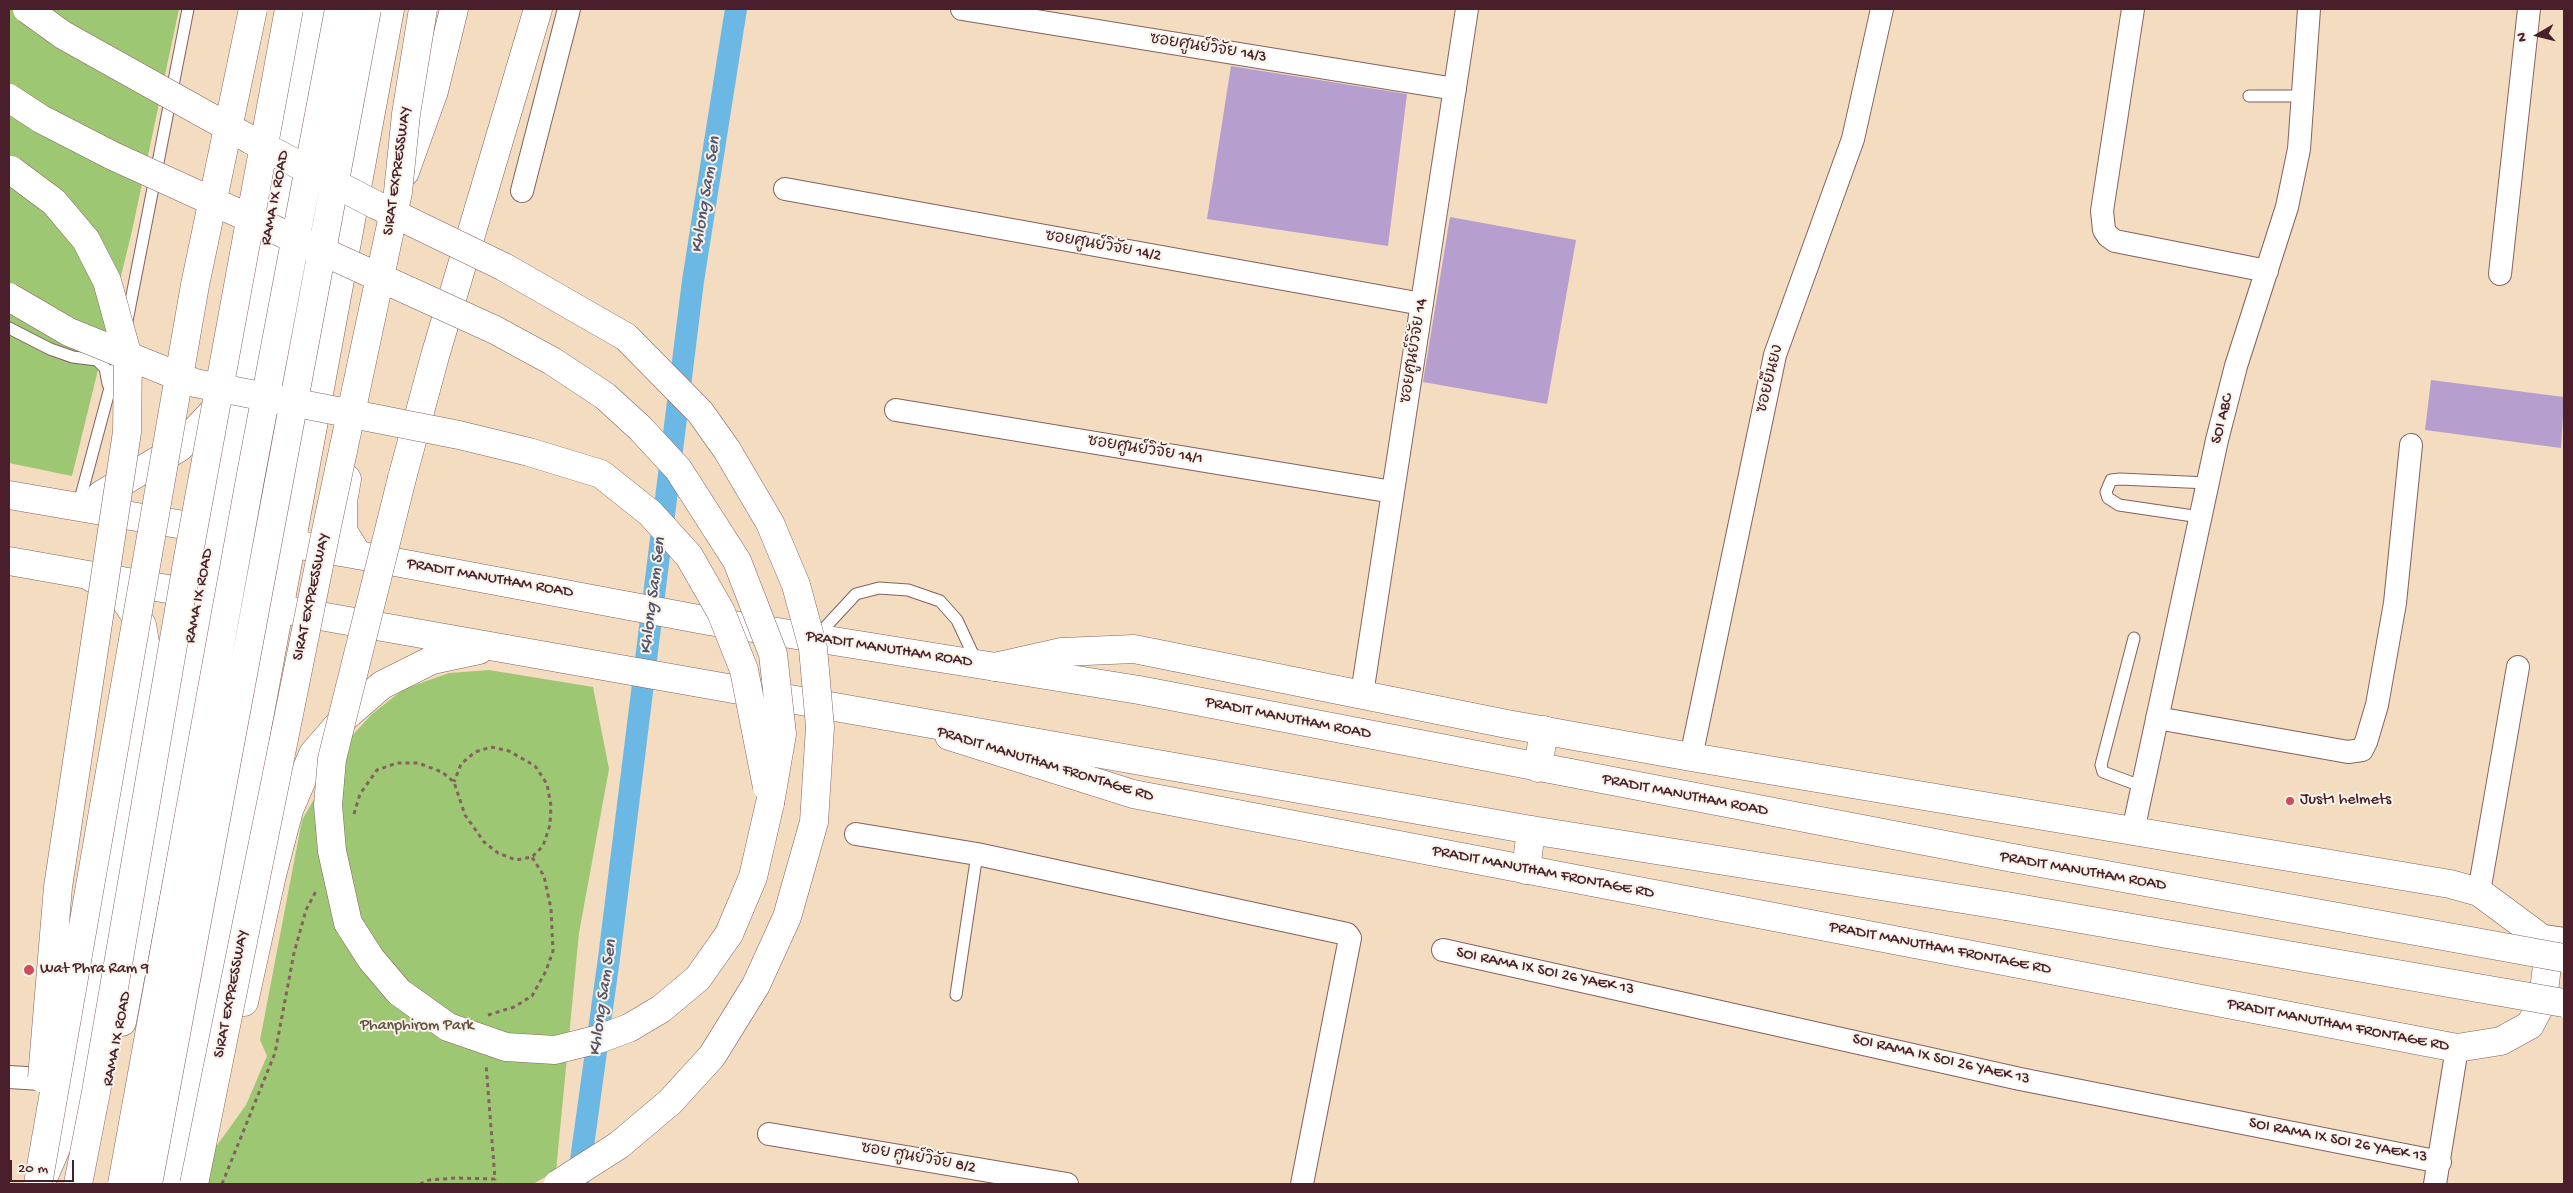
<!DOCTYPE html>
<html>
<head>
<meta charset="utf-8">
<style>
	body { margin:0 }
	#map { position:relative; width:2573px; height:1193px; overflow:hidden; background:#f3dcbf; font-family:"Gochi Hand",sans-serif }
	canvas { display:block }
	.frame { position:absolute; inset:0; border:10px solid #4a1f2b; pointer-events:none }
	.north { position:absolute; left:2513px; top:10px; width:50px; height:50px; -webkit-text-stroke:4px #f7f3e8; paint-order:stroke; rotate:262deg; font-size:14px; font-weight:700; line-height:20px; text-align:center; color:#4a1f2b }
	.north::after { content:''; display:block; margin:auto; width:18px; height:22px; background:#4a1f2b; clip-path:polygon(50% 0,100% 100%,50% 72%,0 100%) }
	.scale { position:absolute; left:10px; top:1160px; width:64px; height:22px; box-sizing:border-box; border:2px solid #4a1f2b; border-top:0; padding-left:6px; font-size:15px; line-height:18px; white-space:nowrap; color:#4a1f2b; -webkit-text-stroke:4px #f7f3e8; paint-order:stroke }
</style>
</head>
<body>
<div id="map">
<canvas width="2573" height="1193"></canvas>
<div class="frame"></div>
<div class="north">N</div>
<div class="scale">20 m</div>
</div>
<script>
const context = document.querySelector('canvas').getContext('2d');
context.lineJoin = 'round';
function paint(path, color) { context.fillStyle = color; context.fill(path, 'evenodd'); }
const shape = rows => new Path2D(rows.map(r => 'M' + r).join(''));
function stroke(path, color, width, dash) { context.strokeStyle = color; context.lineWidth = width; context.lineCap = dash ? 'butt' : 'round'; context.setLineDash(dash || []); context.stroke(path); }
function label(font, color, halo, rows, align = 'center') {
  context.font = font + ' "Gochi Hand","Playpen Sans Thai",sans-serif'; context.lineWidth = 4; context.setLineDash([]); context.textBaseline = 'middle'; context.strokeStyle = halo; context.fillStyle = color; for (const [text, x, y, turn = 0] of rows) {
    context.save(); context.translate(x, y); context.rotate((+turn || 0) * Math.PI / 180); context.textAlign = isNaN(turn) ? turn : align; if (halo) context.strokeText(text, 0, 0); context.fillText(text, 0, 0); context.restore();
  }
}
const green = shape([
	[9,9,179,9,132,231,72,476,9,463],
	[489,670,593,687,609,769,579,933,556,1171,533,1184,201,1184,206,1155,218,1144,246,1105,267,1056,260,1040,302,820,349,739,372,714,404,689,449,673]
]);
const canal = shape([
	[578,1182,609,958,693,281,736,9]
]);
const building = shape([
	[1231,66,1407,94,1388,246,1207,219],
	[1450,217,1576,240,1547,404,1423,382],
	[2431,380,2564,397,2561,448,2425,430]
]);
const path = shape([
	[354,814,360,794,377,770,397,763,418,763,442,772,454,782,465,815,484,842,498,853,516,860,532,857,543,846,550,825,551,806,547,784,535,766,509,751,491,747,475,752,461,764,454,782],
	[488,1015,514,1007,532,996,546,971,553,951,551,909,544,876,532,857],
	[222,1184,275,1053,294,953,306,910,316,891],
	[420,1184,429,1180,456,1178,495,1179,486,1064]
]);
const lane = shape([
	[2249,96,2302,96],
	[126,326,188,9],
	[9,328,50,349,73,357,97,360,105,368,108,384],
	[78,507,118,358],
	[2200,517,2119,505,2108,498,2106,492,2111,480,2120,479,2208,483],
	[817,636,856,594,879,588,908,590,940,601,957,620,977,663],
	[2134,638,2101,765,2103,772,2141,786],
	[956,995,977,854]
]);
const street = shape([
	[962,9,1455,89],
	[2133,9,2102,211,2104,230,2108,236,2115,241,2267,271],
	[785,189,1422,304],
	[522,191,569,9],
	[2500,274,2529,9],
	[896,410,1393,492],
	[1362,694,1467,9],
	[2157,718,2348,752,2362,750,2366,742,2377,705,2395,603,2411,445],
	[1691,757,1775,355,1853,139,1882,9],
	[2133,831,2217,440,2236,366,2287,207,2299,149,2309,9],
	[856,834,977,854,1347,934,1350,938,1302,1184],
	[2479,892,2518,667],
	[2537,935,2564,939],
	[1443,950,2020,1079,2440,1162],
	[9,1077,58,1080],
	[769,1134,1067,1184],
	[2435,1184,2457,1048]
]);
const secondary = shape([
	[949,736,1133,794,2457,1048,2501,1041,2530,1025,2543,1000,2548,957,2537,935,2479,892,2450,884,1691,757,1507,724,1134,649,1062,652,995,667],
	[44,1176,67,1123,79,1081,150,671,142,625,122,596,89,576]
]);
const primary = shape([
	[347,479,343,502,343,531,358,555],
	[9,495,358,555,709,621,1139,690,2013,858],
	[101,495,180,447,223,401],
	[9,561,1531,830,2006,906],
	[1538,768,1544,730],
	[1526,870,1531,830],
	[110,902,126,945],
	[244,1002,272,875,289,810,313,754,345,717,382,685,432,660,479,650],
	[122,1022,312,9],
	[173,1184,390,9]
]);
const highway = shape([
	[405,172,434,91,454,9],
	[402,478,435,356,538,9],
	[729,934,753,877,770,803]
]);
const primaryBridge = shape([
	[2013,858,2564,958],
	[2006,906,2564,1003],
	[122,1184,251,474,339,9],
	[148,1184,367,9]
]);
const highwayBridge = shape([
	[27,9,63,35,251,140,376,205,504,267,626,337,700,412,727,450,770,523,796,585,813,648,820,727,814,822,787,917,756,985,712,1056,670,1102,619,1145,558,1184],
	[9,98,41,119,113,156,495,330,552,361,605,396,640,428,678,469,737,561,773,654,782,734,770,803],
	[11,170,54,202,86,240,107,281,128,357,127,432,58,887,42,1078],
	[9,297,69,332,195,383,459,435,529,452,601,474,650,513,689,556,721,612,744,670,767,787],
	[402,478,332,759,328,805,332,851,348,923,371,959,399,992,448,1027,506,1047,555,1050,599,1039,629,1028,661,1009,698,978,729,934],
	[38,1184,195,285,253,9],
	[78,1184,96,1092,188,558,289,9],
	[194,1184,326,531,398,192,406,114,423,9]
]);
const markers = [
	[2290,801,5,"#d1495b"],
	[29,970,6,"#d1495b"]
];
const streetNames = [
	["ซอยศูนย์วิจัย 14/3",1208,49,9],
	["SIRAT EXPRESSWAY",398,171,-82],
	["RAMA IX ROAD",276,198,-79],
	["ซอยศูนย์วิจัย 14/2",1103,247,10],
	["ซอยศูนย์วิจัย 14",1415,351,-81],
	["ซอยยืนยง",1771,379,-76],
	["SOI ABC",2223,419,-76],
	["ซอยศูนย์วิจัย 14/1",1145,451,9],
	["PRADIT MANUTHAM ROAD",490,579,10],
	["RAMA IX ROAD",200,596,-79],
	["SIRAT EXPRESSWAY",312,597,-78],
	["PRADIT MANUTHAM ROAD",889,650,9],
	["PRADIT MANUTHAM ROAD",1288,719,11],
	["PRADIT MANUTHAM FRONTAGE RD",1045,765,17],
	["PRADIT MANUTHAM ROAD",1685,796,11],
	["PRADIT MANUTHAM ROAD",2083,872,10],
	["PRADIT MANUTHAM FRONTAGE RD",1543,873,11],
	["PRADIT MANUTHAM FRONTAGE RD",1940,949,11],
	["SOI RAMA IX SOI 26 YAEK 13",1545,972,12],
	["SIRAT EXPRESSWAY",232,994,-79],
	["PRADIT MANUTHAM FRONTAGE RD",2338,1026,11],
	["RAMA IX ROAD",118,1039,-79],
	["SOI RAMA IX SOI 26 YAEK 13",1941,1060,13],
	["SOI RAMA IX SOI 26 YAEK 13",2338,1141,11],
	["ซอย ศูนย์วิจัย 8/2",918,1159,10]
];
const poiNames = [
	["Just1 helmets",2300,801],
	["Wat Phra Ram 9",40,970]
];
const parkNames = [
	["Phanphirom Park",417,1027]
];
const waterNames = [
	["Khlong Sam Sen",707,195,-81],
	["Khlong Sam Sen",654,596,-83],
	["Khlong Sam Sen",604,998,-82]
];
paint(green, '#9ec773');
stroke(canal, '#6cb8e5', 22);
paint(building, '#b69fcf');
stroke(lane, '#85615f', 13);
stroke(street, '#85615f', 24);
stroke(secondary, '#85615f', 29);
stroke(primary, '#85615f', 29);
stroke(highway, '#85615f', 29);
stroke(path, '#85615f', 3, [4, 4]);
stroke(lane, '#fff', 11);
stroke(street, '#fff', 22);
stroke(secondary, '#fff', 28);
stroke(primary, '#fff', 28);
stroke(highway, '#fff', 28);
stroke(primaryBridge, '#85615f', 29, []);
stroke(highwayBridge, '#85615f', 29, []);
stroke(primaryBridge, '#fff', 28);
stroke(highwayBridge, '#fff', 28);
for (const [x, y, r, color] of markers) { const dot = new Path2D(); dot.arc(x, y, r, 0, 2 * Math.PI); context.fillStyle = color; context.fill(dot); stroke(dot, '#f7f3e8', 2); }
label('16px', '#4a1f2b', '#f7f3e8', streetNames);
label('16px', '#4a1f2b', '#f7f3e8', poiNames, 'left');
label('16px', '#635141', '#f7f3e8', parkNames);
label('italic 18px', '#56556c', '#f7f3e8', waterNames);
</script>
</body>
</html>
